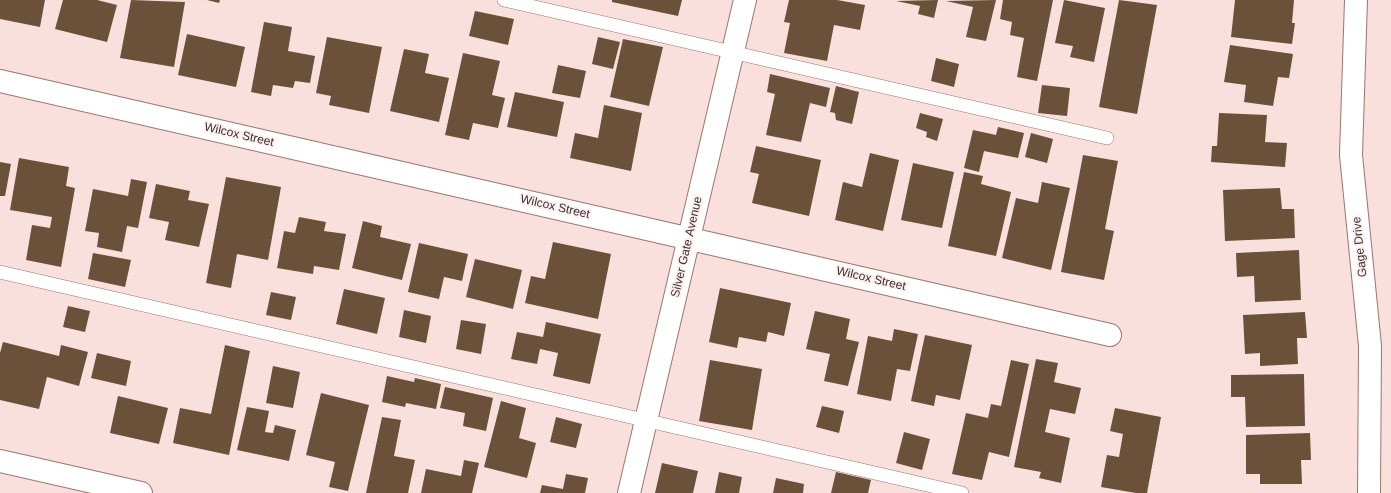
<!DOCTYPE html>
<html>
<head>
<meta charset="utf-8">
<style>
	body { margin:0 }
	canvas { display:block; background:#fae0dc }
</style>
</head>
<body>
<canvas width="1391" height="493"></canvas>
<script>
const context = document.querySelector('canvas').getContext('2d');
context.lineJoin = 'round';
function paint(path, color) { context.fillStyle = color; context.fill(path, 'evenodd'); }
const shape = rows => new Path2D(rows.map(r => 'M' + r).join(''));
function stroke(path, color, width, dash) { context.strokeStyle = color; context.lineWidth = width; context.lineCap = dash ? 'butt' : 'round'; context.setLineDash(dash || []); context.stroke(path); }
function label(font, color, halo, rows, align = 'center') {
  context.font = font + ' Arial,sans-serif'; context.lineWidth = 4; context.setLineDash([]); context.textBaseline = 'middle'; context.strokeStyle = halo; context.fillStyle = color; for (const [text, x, y, turn = 0] of rows) {
    context.save(); context.translate(x, y); context.rotate((+turn || 0) * Math.PI / 180); context.textAlign = isNaN(turn) ? turn : align; if (halo) context.strokeText(text, 0, 0); context.fillText(text, 0, 0); context.restore();
  }
}
const building = shape([
	[0,0,45,0,40,27,0,19],
	[63,0,97,0,117,5,107,42,55,29],
	[131,0,185,2,174,67,120,58],
	[207,0,220,0,219,3],
	[612,0,682,0,678,16,612,2],
	[789,0,837,0,865,5,860,30,834,25,827,61,784,53,790,23,784,22],
	[938,0,934,18,918,14,920,6,896,1],
	[996,0,986,41,966,37,973,7,946,1],
	[1003,0,1053,0,1037,81,1017,77,1024,38,1010,35,1012,22,1000,19],
	[1064,0,1105,8,1094,62,1070,57,1073,46,1055,43],
	[1119,0,1157,5,1137,114,1099,107],
	[1235,0,1294,0,1292,23,1295,23,1292,44,1231,37],
	[475,11,514,19,508,45,469,36],
	[264,22,292,27,288,51,315,56,310,83,295,81,293,88,273,85,271,96,251,92],
	[187,34,245,47,236,87,178,75],
	[327,37,382,47,369,113,329,105,331,96,316,93],
	[598,37,620,42,613,69,592,64],
	[623,39,663,47,649,106,610,97],
	[1230,45,1293,54,1289,78,1278,77,1273,106,1244,102,1246,85,1224,82],
	[404,49,429,54,425,73,449,78,439,122,390,111],
	[463,53,500,61,492,95,505,98,498,128,473,123,469,140,445,135],
	[936,58,959,64,954,87,931,81],
	[558,65,586,71,580,98,552,93],
	[770,74,830,88,826,107,810,103,801,142,766,135,775,94,767,92],
	[1042,85,1070,88,1067,116,1038,113],
	[836,86,859,92,852,124,836,120,835,113,830,112],
	[515,92,564,102,557,137,507,127],
	[604,105,642,113,631,171,570,158,575,133,598,138],
	[920,113,943,119,937,141,926,137,927,132,916,128],
	[1219,113,1267,115,1265,142,1287,143,1285,167,1211,162,1212,146,1217,146],
	[998,127,1024,133,1018,158,984,151,979,172,964,168,973,130,996,135],
	[1031,133,1053,139,1047,163,1025,157],
	[756,146,821,160,809,216,752,203,759,174,750,172],
	[870,153,899,160,883,231,835,220,843,182,862,187],
	[1083,155,1118,161,1105,229,1114,231,1104,280,1061,272],
	[19,158,69,167,66,186,75,188,61,267,26,260,32,225,50,228,52,217,10,210],
	[0,162,11,164,5,196,0,196],
	[913,163,954,172,942,228,901,220],
	[964,172,983,176,981,184,1011,192,996,256,948,246],
	[226,177,281,187,268,260,237,254,231,288,206,283],
	[131,179,147,182,138,228,127,226,122,252,97,247,99,233,85,231,93,189,128,196],
	[1042,182,1070,188,1051,270,1002,258,1016,198,1038,203],
	[156,184,190,191,188,200,209,204,199,247,165,240,169,222,149,218],
	[1280,188,1282,209,1294,209,1295,238,1225,241,1223,190],
	[299,217,326,222,324,231,346,234,339,270,314,266,313,274,277,268,284,231,295,233],
	[363,221,382,226,380,237,411,244,402,280,352,268],
	[553,242,611,254,598,319,525,303,531,276,545,279],
	[419,243,468,254,462,281,444,277,439,299,408,292],
	[1299,250,1301,300,1255,302,1254,276,1237,277,1236,253],
	[93,253,131,260,125,287,88,279],
	[475,259,522,270,513,309,466,297],
	[720,288,791,303,784,336,768,332,766,342,739,337,737,348,709,342],
	[344,289,385,298,377,334,336,324],
	[271,292,296,297,291,320,266,315],
	[68,306,90,311,85,332,63,327],
	[404,310,431,316,426,343,399,337],
	[815,311,850,319,846,339,859,342,848,386,824,381,830,354,806,349],
	[1305,312,1307,338,1297,338,1298,364,1260,366,1260,353,1245,354,1243,315],
	[461,320,486,324,481,354,456,349],
	[546,322,601,334,590,384,553,376,558,353,540,349,537,364,511,359,517,332,543,337],
	[894,329,918,334,910,371,897,369,891,401,857,394,868,336,892,341],
	[925,335,972,345,960,400,936,395,934,406,911,401],
	[3,342,59,356,61,345,88,352,79,386,47,377,39,409,0,400,0,353],
	[225,345,250,351,229,455,173,443,180,408,211,414],
	[97,353,131,361,126,386,91,378],
	[1036,359,1058,363,1054,382,1081,388,1075,414,1050,409,1045,432,1070,438,1061,483,1039,478,1041,472,1014,467],
	[710,360,762,369,752,430,699,421],
	[1011,360,1029,364,1009,457,989,452,982,480,952,474,966,413,988,418,991,404,1001,406],
	[273,366,300,372,293,408,266,403],
	[1304,374,1305,426,1246,427,1245,397,1231,397,1231,375],
	[387,376,414,382,415,378,441,384,436,409,406,403,405,407,382,402],
	[445,387,493,398,486,431,463,426,465,413,440,408],
	[321,393,369,405,348,491,329,487,335,462,306,455],
	[118,396,168,408,159,444,110,433],
	[501,401,526,408,519,438,536,443,527,478,484,467],
	[822,406,844,411,839,433,816,427],
	[247,407,269,411,265,432,273,433,275,425,296,430,289,461,237,450],
	[1115,408,1161,417,1147,493,1136,493,1101,487,1107,455,1119,457,1123,434,1110,431],
	[382,417,401,420,394,456,415,460,408,493,366,493],
	[556,417,582,424,576,448,550,442],
	[904,432,930,439,922,470,896,463],
	[1310,433,1311,460,1301,460,1302,484,1260,484,1260,474,1246,474,1246,435],
	[464,460,479,463,472,493,421,493,426,469,461,476],
	[662,463,698,471,693,493,655,493],
	[719,472,742,477,739,493,715,493],
	[836,472,871,480,868,493,831,493],
	[566,474,588,478,585,493,540,493,542,485,563,489],
	[776,478,804,484,803,493,773,493]
]);
const lane = shape([
	[504,0,1107,138],
	[0,272,962,493]
]);
const street = shape([
	[1356,0,1351,155,1370,346,1369,493],
	[0,81,1110,335],
	[0,461,141,493],
	[629,493,745,0]
]);
const streetNames = [
	["Wilcox Street",239,135,13],
	["Wilcox Street",555,207,13],
	["Silver Gate Avenue",687,247,-77],
	["Gage Drive",1360,247,-96],
	["Wilcox Street",871,279,13]
];
paint(building, '#6b513a');
stroke(lane, '#9c7570', 14);
stroke(street, '#9c7570', 24);
stroke(lane, '#fff', 13);
stroke(street, '#fff', 22);
label('12px', '#3e2d2b', '#fbf1f0', streetNames);
</script>
</body>
</html>
